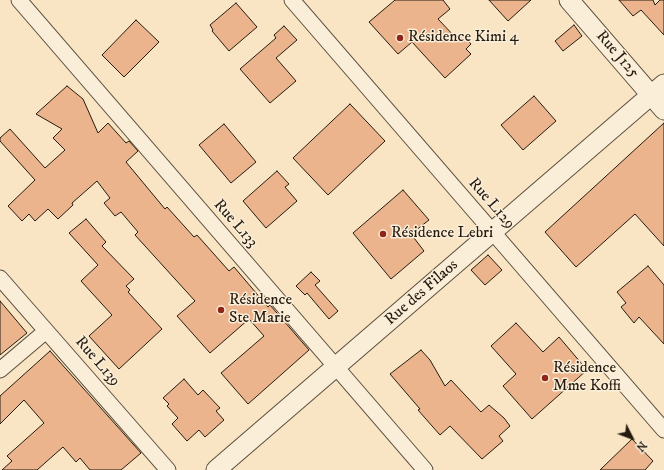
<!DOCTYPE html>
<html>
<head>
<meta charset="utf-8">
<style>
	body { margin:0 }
	#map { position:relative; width:664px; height:470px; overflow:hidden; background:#f9e5c4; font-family:"IM FELL DW Pica",serif }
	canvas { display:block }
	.north { position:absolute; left:612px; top:418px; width:40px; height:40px; -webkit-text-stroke:3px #fbeed9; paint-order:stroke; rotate:132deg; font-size:11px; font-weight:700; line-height:16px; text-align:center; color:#251b10 }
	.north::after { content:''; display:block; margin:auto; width:14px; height:18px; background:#251b10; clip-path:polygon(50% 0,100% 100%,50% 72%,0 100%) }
</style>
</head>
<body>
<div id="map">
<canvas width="664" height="470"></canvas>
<div class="north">N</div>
</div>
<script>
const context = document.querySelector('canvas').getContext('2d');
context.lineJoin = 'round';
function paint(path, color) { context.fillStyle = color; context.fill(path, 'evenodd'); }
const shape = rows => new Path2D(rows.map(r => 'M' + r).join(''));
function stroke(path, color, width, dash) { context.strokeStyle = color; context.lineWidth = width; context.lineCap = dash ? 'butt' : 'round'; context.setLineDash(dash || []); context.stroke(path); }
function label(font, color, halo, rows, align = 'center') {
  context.font = font + ' "IM FELL DW Pica",serif'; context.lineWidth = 3; context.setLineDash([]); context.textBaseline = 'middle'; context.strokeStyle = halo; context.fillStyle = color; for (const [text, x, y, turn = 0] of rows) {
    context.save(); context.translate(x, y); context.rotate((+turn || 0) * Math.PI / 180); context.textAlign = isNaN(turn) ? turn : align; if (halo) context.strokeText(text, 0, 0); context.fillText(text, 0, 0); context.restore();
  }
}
const building = shape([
	[395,0,443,0,450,9,438,19,456,38,461,33,471,44,466,49,471,54,445,78,412,42,398,54,369,22,395,0],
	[489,0,531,0,508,21,489,0],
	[619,0,653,0,655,5,660,0,664,0,664,35,641,10,633,16,619,0],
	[236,3,257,27,229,51,212,31,213,30,210,25,236,3],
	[136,20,159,42,124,77,102,55,136,20],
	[574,25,582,36,563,51,555,41,574,25],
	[284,26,297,40,276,58,296,81,270,103,240,69,276,38,274,35,284,26],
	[67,86,83,99,98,133,108,123,126,143,129,141,138,151,126,162,165,209,167,207,194,237,197,235,229,271,234,267,268,307,270,305,309,350,248,404,221,373,264,336,249,319,210,353,177,316,195,301,135,235,138,232,121,212,115,216,104,203,110,198,97,181,72,203,73,205,58,219,48,209,35,221,29,214,22,221,8,206,35,180,0,141,0,138,10,129,45,168,65,150,53,138,62,129,36,114,67,86],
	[534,96,556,121,523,150,501,125,534,96],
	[350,104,385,141,328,195,293,158,350,104],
	[664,123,664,246,635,214,576,267,545,232,664,123],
	[224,124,256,162,231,183,199,145,224,124],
	[277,171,289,184,285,187,297,201,266,228,243,201,277,171],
	[403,190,429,220,411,234,424,251,391,279,353,233,403,190],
	[86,219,106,242,102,246,134,279,126,286,130,290,128,292,162,329,119,369,89,336,112,315,81,281,98,265,69,233,86,219],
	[488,255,502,270,485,285,471,270,488,255],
	[648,266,664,285,664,344,639,317,634,323,621,307,626,303,617,292,648,266],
	[311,272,320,281,315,285,338,311,329,319,307,293,305,295,296,286,311,272],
	[0,301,27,333,0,355,0,301],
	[516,323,543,352,559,337,587,370,532,419,503,386,516,374,491,346,516,323],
	[421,350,430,360,445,386,451,380,481,412,489,405,504,418,510,426,499,436,503,441,482,459,450,426,440,435,418,410,420,409,390,374,421,350],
	[50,351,141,453,121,470,90,470,80,458,76,462,63,447,37,470,2,470,12,461,7,456,44,423,24,400,0,424,0,396,50,351],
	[184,379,198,395,203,390,220,408,216,411,224,420,205,437,199,430,187,441,172,424,178,418,167,406,169,404,163,398,184,379],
	[632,439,653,461,645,470,600,470,632,439]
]);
const minor = shape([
	[19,0,425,470],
	[292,0,664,430],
	[0,278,168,470],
	[0,370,46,331]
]);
const tertiary = shape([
	[569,0,664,110],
	[216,470,664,84]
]);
const markers = [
	[400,38,4,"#8f2418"],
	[383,234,4,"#8f2418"],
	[221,310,4,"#8f2418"],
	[545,378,4,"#8f2418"]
];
const poiNames = [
	["Résidence Kimi 4",408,38],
	["Résidence Lebri",391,234],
	["Résidence",229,301],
	["Ste Marie",229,319],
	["Résidence",553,369],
	["Mme Koffi",553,387]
];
const streetNames = [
	["Rue J125",617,55,49],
	["Rue L129",491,204,49],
	["Rue L133",235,224,49],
	["Rue des Filaos",422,293,-41],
	["Rue L139",97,362,49]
];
paint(building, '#ebb48d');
stroke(building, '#251b10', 1);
stroke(minor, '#5a4e3d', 17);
stroke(tertiary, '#5a4e3d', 21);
stroke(minor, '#fbeed9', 15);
stroke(tertiary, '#fbeed9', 19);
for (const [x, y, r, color] of markers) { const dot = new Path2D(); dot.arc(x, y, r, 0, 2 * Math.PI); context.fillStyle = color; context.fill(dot); stroke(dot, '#fbeed9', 1.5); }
label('16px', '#251b10', '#fbeed9', poiNames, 'left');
label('16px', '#251b10', '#fbeed9', streetNames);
</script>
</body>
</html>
